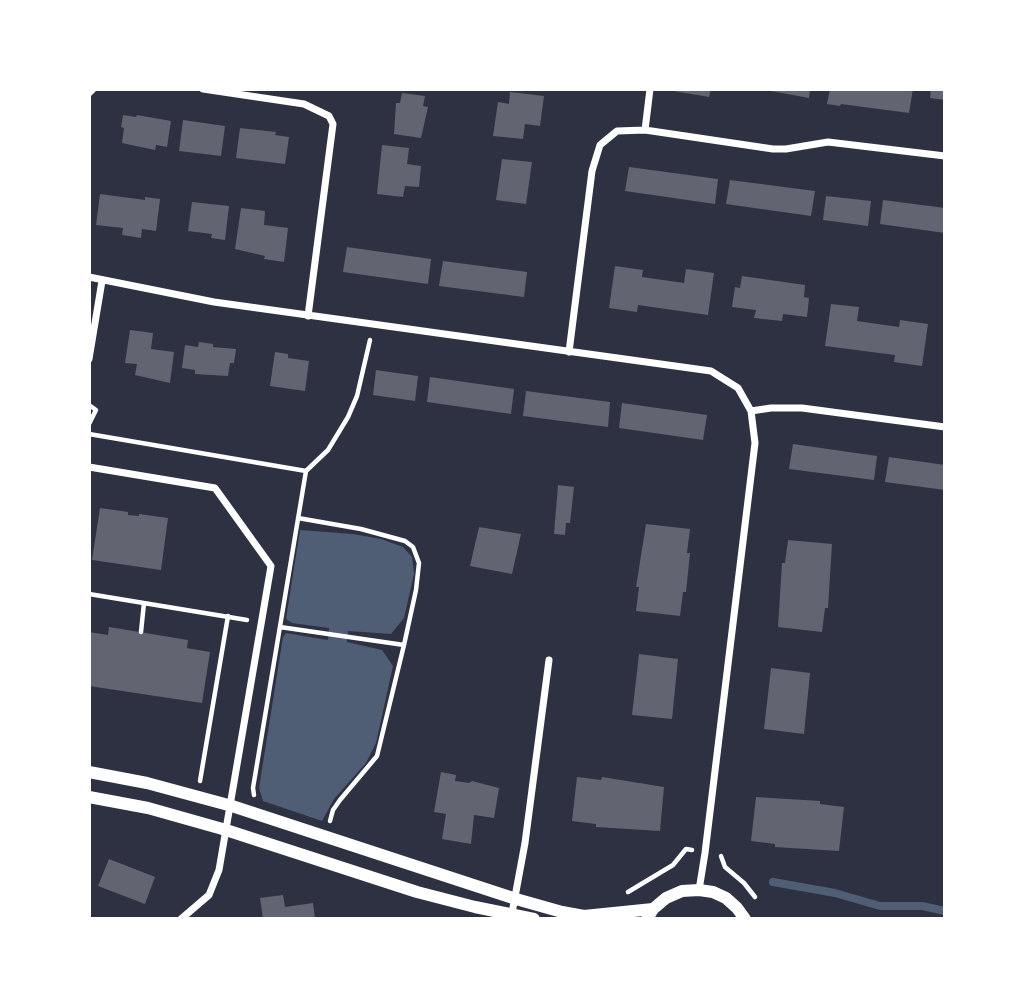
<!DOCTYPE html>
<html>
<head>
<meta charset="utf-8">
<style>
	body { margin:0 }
	#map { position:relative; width:1034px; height:1008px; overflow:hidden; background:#2d3142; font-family:Inter,sans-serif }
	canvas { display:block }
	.frame { position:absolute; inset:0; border:91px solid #fff; pointer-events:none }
</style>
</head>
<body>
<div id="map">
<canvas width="1034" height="1008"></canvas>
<div class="frame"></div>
</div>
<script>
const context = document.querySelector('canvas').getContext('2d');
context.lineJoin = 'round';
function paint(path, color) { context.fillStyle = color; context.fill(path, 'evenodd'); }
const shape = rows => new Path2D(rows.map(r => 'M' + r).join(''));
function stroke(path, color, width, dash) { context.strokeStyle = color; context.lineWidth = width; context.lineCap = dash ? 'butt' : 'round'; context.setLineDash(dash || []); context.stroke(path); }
const water = shape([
	[300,530,353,534,381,539,403,547,412,557,414,574,404,618,391,634,348,631,347,642,382,650,393,666,376,743,366,763,334,799,322,821,263,801,259,788,283,637,286,633,328,640,329,628,292,623,286,619]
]);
const stream = shape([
	[773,882,835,893,880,906,922,906,945,911]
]);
const building = shape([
	[662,89,711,89,709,97],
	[760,89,810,89,809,98],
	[830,89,913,89,909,113,841,104,840,106,827,104],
	[931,89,945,89,945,100,930,98],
	[510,92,544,96,540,126,525,124,523,139,493,136,498,102,509,104],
	[402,93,425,96,423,106,428,107,421,138,394,134,396,103,400,103],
	[123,115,136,117,137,115,171,121,167,147,156,145,155,150,122,143,124,128,121,127],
	[183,120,225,126,221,156,179,151],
	[240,128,276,132,275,135,289,137,285,164,236,158],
	[382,145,409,148,407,164,421,166,419,187,405,186,403,197,377,194],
	[502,159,532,162,526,204,496,200],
	[629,167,718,179,715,204,625,191],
	[730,180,815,191,811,216,726,204],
	[100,194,145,200,145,197,160,199,156,231,142,229,141,238,122,235,123,228,96,225],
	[826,196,871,201,868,226,823,220],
	[883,200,945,208,945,233,880,224],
	[192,202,229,206,225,240,211,238,212,234,188,231],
	[241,208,265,211,264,225,288,228,284,262,264,259,265,256,235,249],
	[347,247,431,259,428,284,343,272],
	[443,261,527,272,524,297,439,286],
	[615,266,643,270,642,277,684,283,686,269,714,273,708,315,638,305,637,312,609,308],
	[742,276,805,285,804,297,809,298,807,317,783,314,782,321,754,318,756,310,732,307,735,287,740,288],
	[831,304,859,307,857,321,899,327,900,320,928,324,922,366,894,362,895,355,825,346],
	[130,330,153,333,151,349,174,352,170,383,135,375,137,364,125,363],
	[199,342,213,344,213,347,236,349,234,363,230,363,228,376,195,374,195,370,182,368,185,345,198,347],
	[275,352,288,354,288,358,309,361,305,391,270,386],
	[376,370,418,376,415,401,373,395],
	[430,377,514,389,511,414,427,402],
	[526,391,610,402,608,427,523,416],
	[622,403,707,415,703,440,619,428],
	[793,444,877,456,874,480,789,469],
	[889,457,945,465,945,490,885,482],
	[558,485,574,487,570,523,566,523,565,535,554,534],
	[100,508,128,512,128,515,139,516,139,514,168,518,161,570,92,560],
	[646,524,690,529,687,553,690,553,686,592,683,592,680,616,636,611,639,587,636,587],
	[479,527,521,534,512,574,470,566],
	[788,540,832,544,828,608,825,608,822,632,778,627,782,563,785,563],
	[109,627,188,640,187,648,210,652,202,703,89,686,89,632,108,635],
	[639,654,678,659,672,719,632,715],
	[771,668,810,673,804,734,764,729],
	[441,772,456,775,455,781,469,783,472,781,499,788,494,818,474,815,471,844,442,839,446,814,434,812],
	[577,777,601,780,602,777,664,787,660,831,596,827,596,824,572,821],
	[756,797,820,801,820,804,844,807,839,851,775,847,775,844,751,841],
	[109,859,155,877,145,904,98,886],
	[283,895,285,907,313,903,315,919,263,919,260,898]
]);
const path = shape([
	[89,405,96,410,89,424],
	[89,434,306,471,253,788,254,795],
	[306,471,328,450,348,417,357,396,370,340],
	[298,518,361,529,405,541,413,547,419,563,416,590,404,645,377,756,340,800,333,810,330,821],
	[89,594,247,620],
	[280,627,404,645],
	[141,632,144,603],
	[200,781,228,616],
	[721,856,725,867,744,883,755,897],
	[628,892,673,865,686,849,692,850]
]);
const minor = shape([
	[203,89,304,104,329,116,333,124,308,316],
	[89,93,93,89],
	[645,130,650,89],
	[89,277,214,302,711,371,738,388,751,411,755,443,705,853,699,890],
	[569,352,592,171,600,145,617,131,645,130,773,149,786,149,828,142,945,156],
	[89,359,102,281],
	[751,411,771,408,802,408,945,427],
	[89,467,215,488,271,566,219,870,209,895,181,919],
	[512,913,525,843,549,660]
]);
const tertiary = shape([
	[89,772,147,783,232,806,516,899,562,912,584,916,653,909],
	[89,797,148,808,226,830,417,892,475,907,534,919],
	[647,919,653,909,666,898,682,891,699,890,713,892,726,898,737,908,745,919]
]);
paint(water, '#4f5d75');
stroke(stream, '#4f5d75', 8);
paint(building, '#626471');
stroke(path, '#fff', 4.5);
stroke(minor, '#fff', 7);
stroke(tertiary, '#fff', 12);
</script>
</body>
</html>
